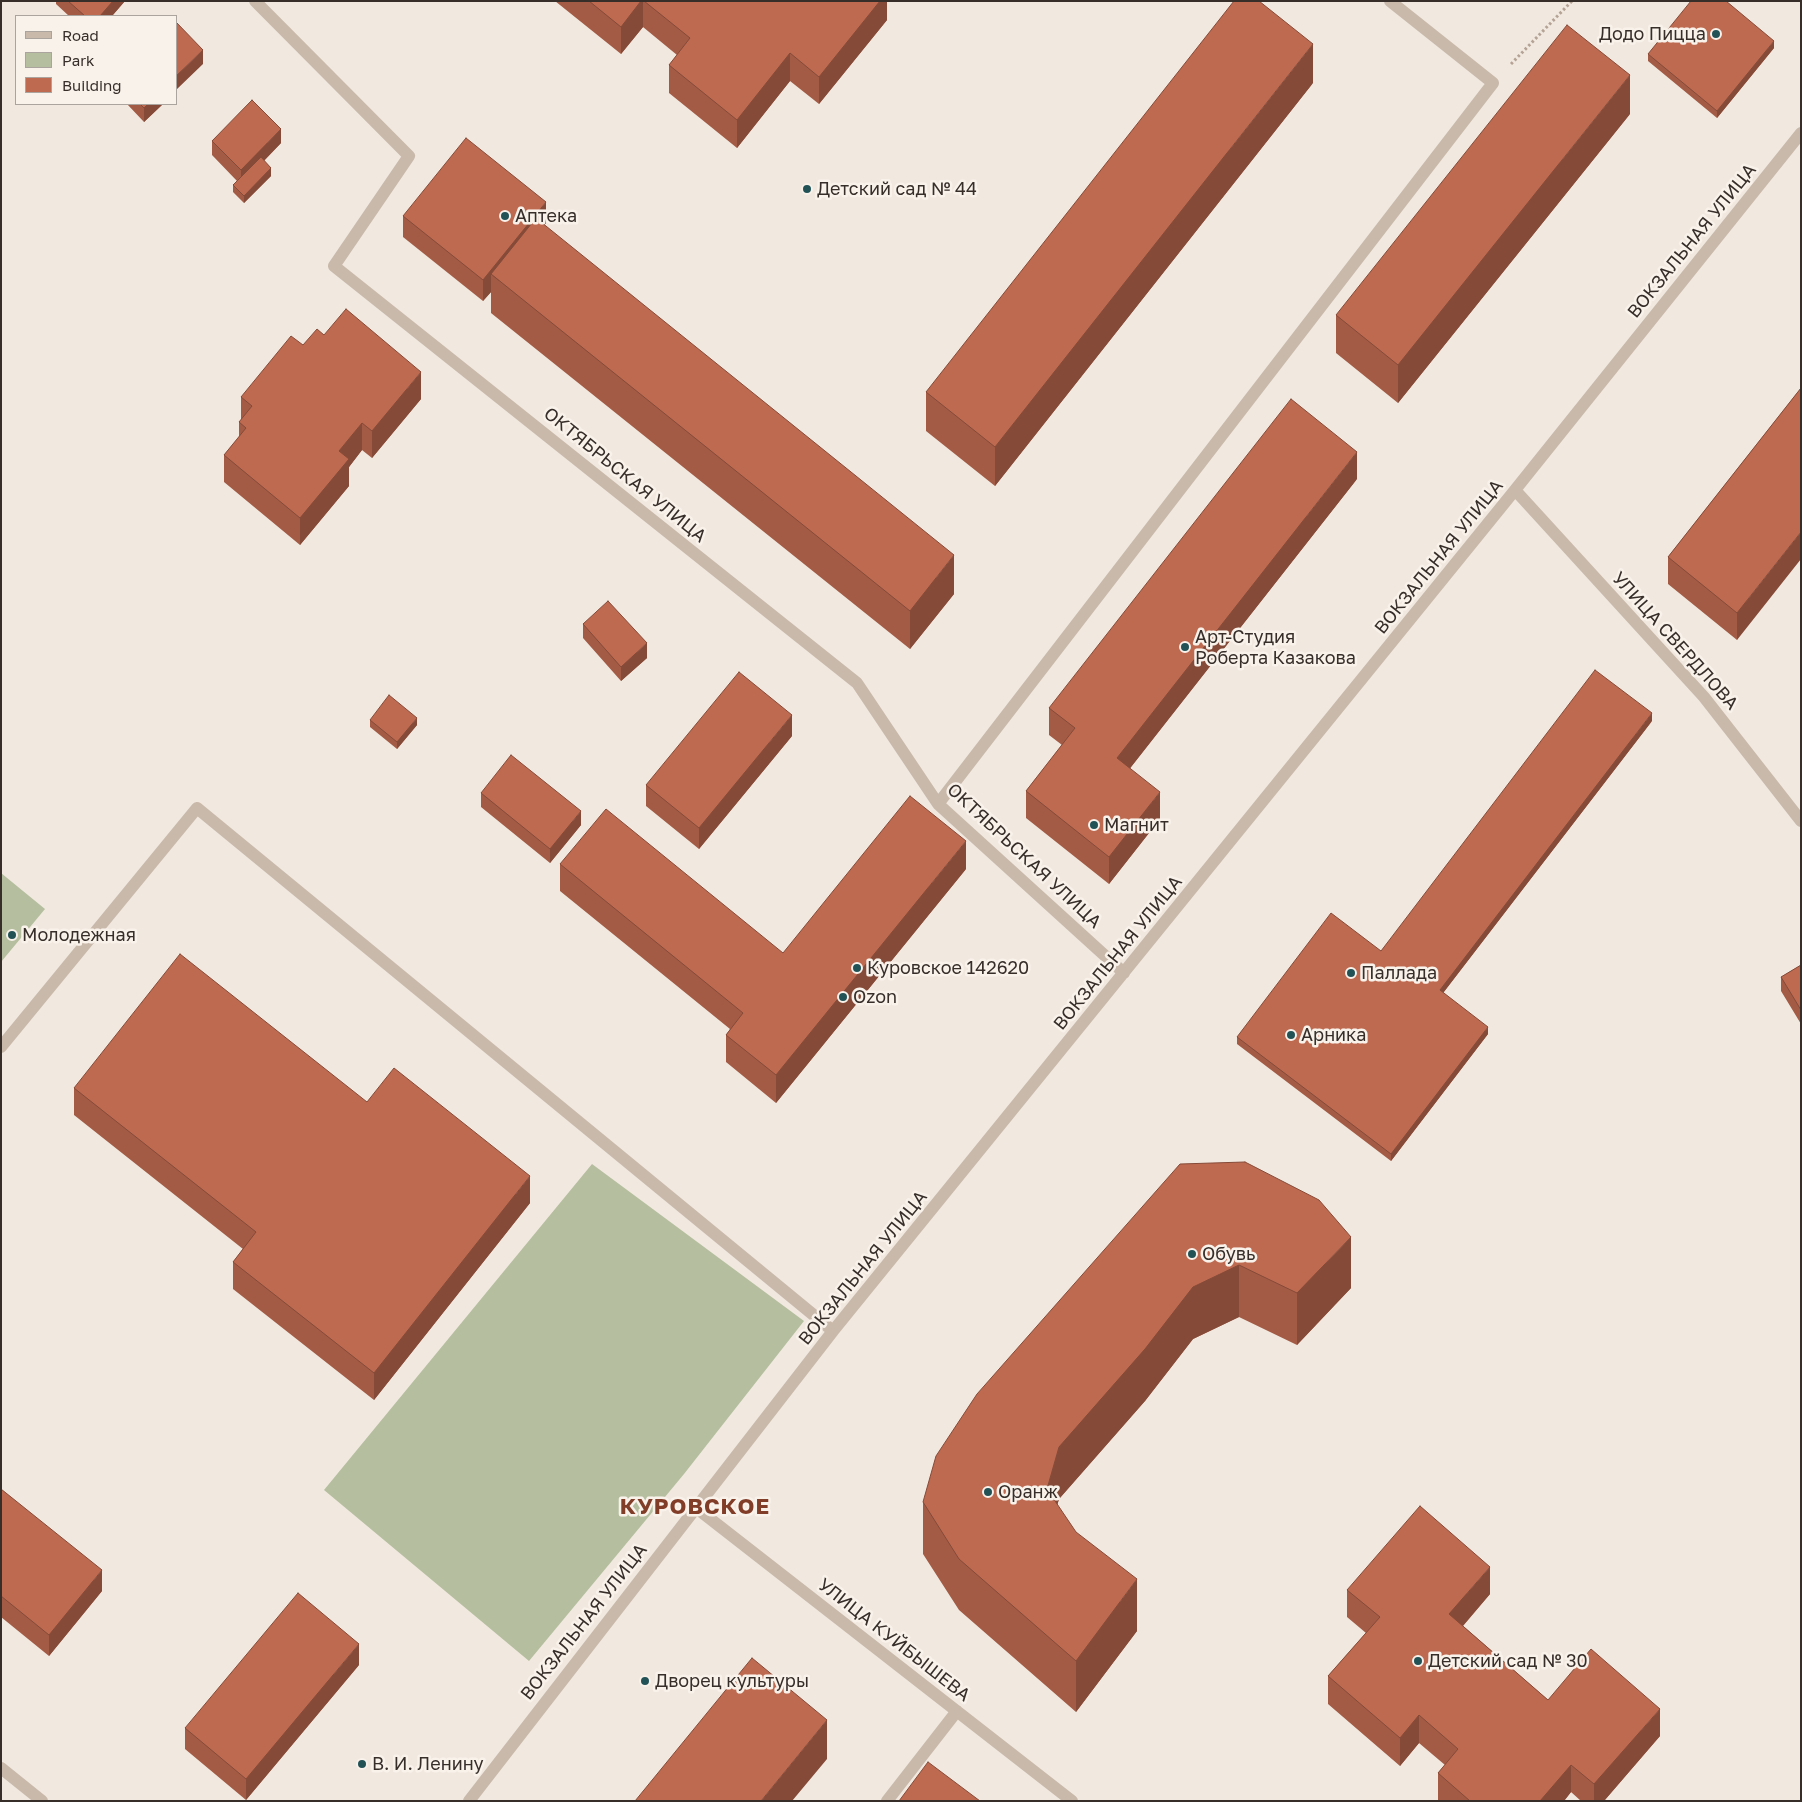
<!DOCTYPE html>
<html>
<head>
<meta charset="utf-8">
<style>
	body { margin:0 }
	#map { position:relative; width:1802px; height:1802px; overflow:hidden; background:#f1e8df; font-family:"Golos Text",sans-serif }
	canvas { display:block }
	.frame { position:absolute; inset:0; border:2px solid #372e2a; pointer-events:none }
	.legend { position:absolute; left:15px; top:15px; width:162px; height:90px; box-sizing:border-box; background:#f9f2eb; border:1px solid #aba49e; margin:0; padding:6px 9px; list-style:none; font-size:15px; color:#372e2a }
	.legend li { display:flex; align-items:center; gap:10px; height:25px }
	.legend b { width:25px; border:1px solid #aba49e }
</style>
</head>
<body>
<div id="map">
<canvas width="1802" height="1802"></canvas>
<div class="frame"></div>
<ul class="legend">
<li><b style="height:6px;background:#c9b9ab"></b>Road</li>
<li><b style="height:14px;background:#b5bf9f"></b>Park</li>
<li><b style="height:14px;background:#be6a50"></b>Building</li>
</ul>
</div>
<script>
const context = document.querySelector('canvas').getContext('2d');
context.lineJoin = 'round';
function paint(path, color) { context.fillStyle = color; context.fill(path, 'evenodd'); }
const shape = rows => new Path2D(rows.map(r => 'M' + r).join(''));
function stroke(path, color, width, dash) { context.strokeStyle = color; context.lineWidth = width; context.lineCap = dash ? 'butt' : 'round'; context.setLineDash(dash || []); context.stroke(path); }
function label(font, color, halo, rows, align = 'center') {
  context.font = font + ' "Golos Text",sans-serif'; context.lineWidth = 5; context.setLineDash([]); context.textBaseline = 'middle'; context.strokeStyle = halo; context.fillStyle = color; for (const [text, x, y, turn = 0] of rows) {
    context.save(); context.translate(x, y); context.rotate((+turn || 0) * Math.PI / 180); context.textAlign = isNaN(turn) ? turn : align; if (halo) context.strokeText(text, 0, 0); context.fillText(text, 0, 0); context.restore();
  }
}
const green = shape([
	[1,873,45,909,1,962],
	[592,1164,804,1321,684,1474,529,1661,324,1490]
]);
const path = shape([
	[1511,64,1572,1]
]);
const minor = shape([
	[255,1,409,156,334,266,857,683,938,804,1124,973],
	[1515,490,1704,697,1801,821],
	[938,804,1493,83,1390,1],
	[1,1047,197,808,833,1331],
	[695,1507,1072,1801],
	[1,1768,42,1801],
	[469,1801,833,1331,1515,490,1801,133],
	[887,1801,957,1711]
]);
const wall = shape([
	[56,1,125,1,112,16,69,16,56,4],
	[555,1,887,1,887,20,819,104,790,81,737,148,669,93,669,65,677,55,643,27,621,54],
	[1774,48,1717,118,1648,61,1648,54],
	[1313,83,995,486,926,431,926,392],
	[127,104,163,104,144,122],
	[1630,114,1398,403,1336,353,1336,315],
	[212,141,281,143,264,161,271,176,244,203,233,192,233,185,237,181,212,155],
	[403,216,546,223,544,225,954,594,910,649,491,313,491,292,483,301,403,237],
	[324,335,421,399,372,458,362,450,349,467,349,486,300,545,224,482,224,455,239,437,239,422,241,420,241,397,303,345],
	[1801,388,1737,640,1668,584,1668,557],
	[1357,479,1130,768,1160,819,1109,884,1026,818,1026,791,1062,745,1049,735,1049,708],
	[583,624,647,658,621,681,583,638],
	[370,720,417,725,397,749,370,727],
	[1652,721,1443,993,1488,1034,1391,1161,1237,1044,1237,1037,1381,951],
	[792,736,699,849,646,806,646,785],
	[481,793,581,825,550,863,481,807],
	[560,864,783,953,966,869,776,1103,726,1062,726,1035,730,1029,560,891],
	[1801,965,1801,1024,1781,991,1781,977],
	[74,1088,367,1102,530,1203,374,1400,233,1289,233,1262,243,1249,74,1115],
	[1180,1164,1351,1288,1297,1345,1239,1317,1193,1339,1145,1401,1059,1499,1057,1505,1137,1631,1076,1712,959,1610,923,1554,923,1502],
	[1,1489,102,1591,49,1656,1,1617],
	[1347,1590,1490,1594,1463,1626,1548,1700,1660,1736,1604,1801,1581,1801,1571,1792,1564,1801,1439,1801,1438,1800,1438,1773,1445,1765,1419,1743,1400,1766,1328,1704,1328,1676,1366,1633,1347,1617],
	[359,1665,246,1800,185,1749,185,1728]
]);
const shadedWall = shape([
	[113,1,125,1,112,16,100,16],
	[641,1,643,1,643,27,621,54,621,27],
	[880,1,887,1,887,20,819,104,819,77],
	[1774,41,1774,48,1717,118,1717,111],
	[1313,44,1313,83,995,486,995,447],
	[203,50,203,64,176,90,176,76],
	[790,53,790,81,737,148,737,120],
	[1630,75,1630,114,1398,403,1398,365],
	[148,104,163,104,144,122,144,108],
	[281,129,281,143,241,184,241,170],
	[271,168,271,176,244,203,244,196],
	[546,202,546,223,499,281,491,274,491,292,483,301,483,280],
	[421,372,421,399,372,458,372,431],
	[362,423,362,450,349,467,349,486,300,545,300,518,339,451],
	[1357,452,1357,479,1117,785,1117,758],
	[1801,532,1801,559,1737,640,1737,613],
	[954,555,954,594,910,649,910,611],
	[647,643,647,658,621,681,621,667],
	[1652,713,1652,721,1440,997,1440,990],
	[792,715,792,736,699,849,699,828],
	[417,718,417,725,397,749,397,742],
	[1160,792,1160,819,1109,884,1109,857],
	[581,811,581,825,550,863,550,849],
	[966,841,966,869,776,1103,776,1075],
	[1488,1027,1488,1034,1391,1161,1391,1154],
	[530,1176,530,1203,374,1400,374,1373],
	[1351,1237,1351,1288,1297,1345,1297,1293],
	[1239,1265,1239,1317,1193,1339,1145,1401,1059,1499,1047,1541,1047,1489,1059,1447,1193,1287],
	[1490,1567,1490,1594,1449,1642,1449,1614],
	[102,1570,102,1591,49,1656,49,1635],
	[1137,1579,1137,1631,1076,1712,1076,1661],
	[359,1644,359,1665,246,1800,246,1779],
	[1660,1709,1660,1736,1604,1801,1594,1801,1594,1784],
	[1419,1715,1419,1743,1400,1766,1400,1738],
	[827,1720,827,1759,792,1801,761,1801],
	[1571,1765,1571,1792,1564,1801,1540,1801]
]);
const building = shape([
	[68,1,113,1,100,16,85,16,68,1],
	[589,1,641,1,621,27,589,1],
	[644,1,880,1,819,77,790,53,737,120,669,65,690,38,644,1],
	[1234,1,1259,1,1313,44,995,447,926,392,1234,1],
	[1691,1,1726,1,1774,41,1717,111,1648,54,1691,1],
	[176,22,203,50,176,76,176,22],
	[1567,25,1630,75,1398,365,1336,315,1567,25],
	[252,100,281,129,241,170,212,141,252,100],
	[140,104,148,104,144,108,140,104],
	[466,138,546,202,483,280,403,216,466,138],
	[261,157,271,168,244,196,233,185,261,157],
	[536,218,954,555,910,611,491,274,536,218],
	[346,309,421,372,372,431,362,423,339,451,349,459,300,518,224,455,246,428,239,422,252,406,241,397,291,336,303,345,317,329,324,335,346,309],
	[1801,388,1801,532,1737,613,1668,557,1801,388],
	[1291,399,1357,452,1117,758,1160,792,1109,857,1026,791,1075,728,1049,708,1291,399],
	[608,601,647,643,621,667,583,624,608,601],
	[1595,670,1652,713,1440,990,1488,1027,1391,1154,1237,1037,1331,913,1381,951,1595,670],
	[739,672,792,715,699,828,646,785,739,672],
	[389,695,417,718,397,742,370,720,389,695],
	[511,755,581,811,550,849,481,793,511,755],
	[910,796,966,841,776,1075,726,1035,743,1013,560,864,606,809,783,953,910,796],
	[180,954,367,1102,394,1068,530,1176,374,1373,233,1262,256,1232,74,1088,180,954],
	[1801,965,1801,1010,1781,977,1801,965],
	[1245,1162,1319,1200,1351,1237,1297,1293,1239,1265,1193,1287,1145,1349,1059,1447,1047,1489,1076,1532,1137,1579,1076,1661,959,1559,923,1502,936,1456,977,1394,1180,1164,1245,1162],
	[1,1489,102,1570,49,1635,1,1596,1,1489],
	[1420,1506,1490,1567,1449,1614,1548,1700,1591,1649,1660,1709,1594,1784,1571,1765,1540,1801,1470,1801,1438,1773,1458,1749,1419,1715,1400,1738,1328,1676,1380,1617,1347,1590,1420,1506],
	[298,1593,359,1644,246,1779,185,1728,298,1593],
	[752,1658,827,1720,761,1801,635,1801,752,1658],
	[928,1762,980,1801,899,1801,928,1762]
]);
const markers = [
	[1716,34,5,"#225256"],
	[807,189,5,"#225256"],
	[505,216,5,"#225256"],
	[1185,647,5,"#225256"],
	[1094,825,5,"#225256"],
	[12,935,5,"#225256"],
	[857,968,5,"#225256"],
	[1351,973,5,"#225256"],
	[843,997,5,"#225256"],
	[1291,1035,5,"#225256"],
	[1192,1254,5,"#225256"],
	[988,1492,5,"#225256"],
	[1418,1661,5,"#225256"],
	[645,1681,5,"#225256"],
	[362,1764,5,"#225256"]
];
const poiNames = [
	["Додо Пицца",1706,34,"right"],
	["Детский сад № 44",817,189],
	["Аптека",515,216],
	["Арт-Студия",1195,637],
	["Роберта Казакова",1195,658],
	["Магнит",1104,825],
	["Молодежная",22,935],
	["Куровское 142620",867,968],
	["Паллада",1361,973],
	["Ozon",853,997],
	["Арника",1301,1035],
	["Обувь",1202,1254],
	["Оранж",998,1492],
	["Детский сад № 30",1428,1661],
	["Дворец культуры",655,1681],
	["В. И. Ленину",372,1764]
];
const streetNames = [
	["ВОКЗАЛЬНАЯ УЛИЦА",1692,241,-51],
	["ОКТЯБРЬСКАЯ УЛИЦА",625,475,39],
	["ВОКЗАЛЬНАЯ УЛИЦА",1439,557,-51],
	["УЛИЦА СВЕРДЛОВА",1675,641,48],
	["ОКТЯБРЬСКАЯ УЛИЦА",1024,856,43],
	["ВОКЗАЛЬНАЯ УЛИЦА",1118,953,-51],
	["ВОКЗАЛЬНАЯ УЛИЦА",863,1268,-51],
	["ВОКЗАЛЬНАЯ УЛИЦА",584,1622,-52],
	["УЛИЦА КУЙБЫШЕВА",894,1640,38]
];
const districtNames = [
	["КУРОВСКОЕ",695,1507]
];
paint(green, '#b5bf9f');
stroke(path, '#b4a395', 3, [2.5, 2.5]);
stroke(minor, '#c9b9ab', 12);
paint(wall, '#a35b45');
paint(shadedWall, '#854a38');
paint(building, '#be6a50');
stroke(building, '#854a38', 1);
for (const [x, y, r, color] of markers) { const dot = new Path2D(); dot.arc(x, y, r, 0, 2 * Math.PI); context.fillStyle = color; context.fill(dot); stroke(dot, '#f9f2eb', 2); }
label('18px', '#372e2a', '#f9f2eb', poiNames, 'left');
label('18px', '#372e2a', '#f9f2eb', streetNames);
context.letterSpacing = '1px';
label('bold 22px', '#813d28', '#f9f2eb', districtNames);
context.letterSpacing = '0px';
</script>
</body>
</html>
